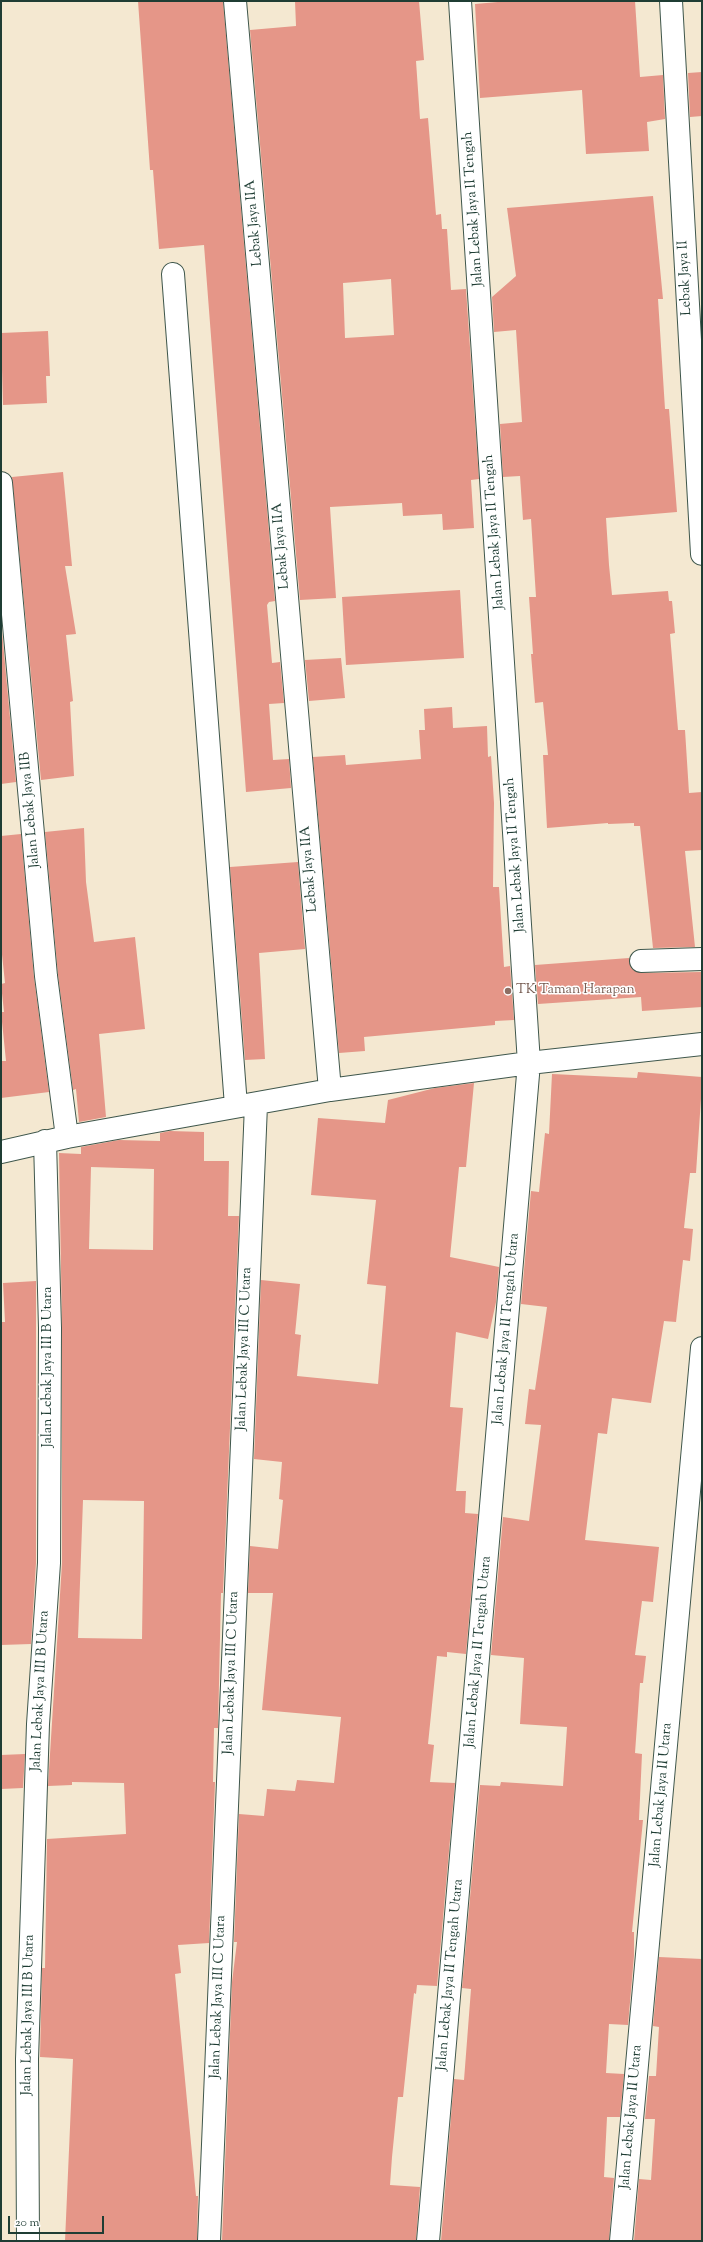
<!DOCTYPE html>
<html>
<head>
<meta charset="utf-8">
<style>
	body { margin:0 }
	#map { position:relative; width:703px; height:2242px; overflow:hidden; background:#f4e8d1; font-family:"Sorts Mill Goudy",serif }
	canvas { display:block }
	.frame { position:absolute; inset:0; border:2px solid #1f3d34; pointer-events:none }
	.scale { position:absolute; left:8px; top:2216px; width:96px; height:18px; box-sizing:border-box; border:2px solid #1f3d34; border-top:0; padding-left:5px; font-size:12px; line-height:14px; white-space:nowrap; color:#1f3d34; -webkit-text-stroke:3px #fff; paint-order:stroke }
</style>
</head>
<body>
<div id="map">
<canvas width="703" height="2242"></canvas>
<div class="frame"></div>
<div class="scale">20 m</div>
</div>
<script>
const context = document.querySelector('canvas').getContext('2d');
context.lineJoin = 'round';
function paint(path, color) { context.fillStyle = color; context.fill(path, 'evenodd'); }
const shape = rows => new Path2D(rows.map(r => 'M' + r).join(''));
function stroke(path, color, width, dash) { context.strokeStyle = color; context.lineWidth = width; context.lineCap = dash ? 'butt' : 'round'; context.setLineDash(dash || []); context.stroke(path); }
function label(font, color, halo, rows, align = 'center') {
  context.font = font + ' "Sorts Mill Goudy",serif'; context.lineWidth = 3; context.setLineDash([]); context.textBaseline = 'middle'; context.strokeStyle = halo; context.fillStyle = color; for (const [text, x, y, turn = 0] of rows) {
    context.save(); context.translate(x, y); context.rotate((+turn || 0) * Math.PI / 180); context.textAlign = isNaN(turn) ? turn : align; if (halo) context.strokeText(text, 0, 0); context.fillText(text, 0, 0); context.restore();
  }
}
const building = shape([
	[138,1,223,1,275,601,269,602,267,605,272,663,280,662,284,703,269,704,273,760,289,759,291,788,246,792,204,245,159,249,153,170,150,170],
	[295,1,419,1,424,60,416,61,420,119,428,118,436,215,441,214,442,229,447,229,451,290,466,289,479,479,471,480,474,528,443,530,442,514,403,516,402,503,330,507,336,598,300,600,250,30,296,26],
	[391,279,394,335,345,338,343,283],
	[509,1,635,1,640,77,663,75,665,119,647,122,649,151,586,154,582,90,480,98,475,4],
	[702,72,702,116,690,117,688,73],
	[653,196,663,299,658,299,665,409,669,409,677,512,606,518,609,565,612,595,668,591,669,601,672,601,675,633,670,634,678,730,685,730,689,793,702,792,702,850,685,851,695,947,653,948,640,826,634,826,634,823,608,824,608,823,547,828,543,755,548,755,543,702,535,703,531,654,533,654,529,597,536,597,531,519,523,520,520,476,503,477,500,424,522,422,516,330,494,332,492,297,516,276,507,208],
	[48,331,50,376,46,376,47,403,3,405,1,333],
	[63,472,72,566,65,566,76,634,66,635,73,701,70,702,74,776,41,780,12,477],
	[460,590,464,658,346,665,342,597],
	[1,621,16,782,1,784],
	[341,658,345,698,309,701,305,660],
	[452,707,453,728,487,726,488,757,491,756,494,803,493,887,499,887,504,967,510,966,514,1020,495,1021,495,1025,364,1037,365,1051,339,1053,313,757,345,755,346,765,421,759,419,730,425,730,424,709],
	[84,828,86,882,94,942,135,937,145,1029,99,1034,106,1117,79,1122,76,1089,73,1090,58,975,45,832],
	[21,834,34,977,49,1092,1,1098,1,1061,6,1061,1,1012,4,1012,1,984,5,983,1,945,1,836],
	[298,862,305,949,259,953,265,1059,245,1060,230,867],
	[629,958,631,968,641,973,702,972,702,1007,642,1011,641,997,538,1004,535,965],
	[638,1072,702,1077,702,1084,696,1173,690,1173,684,1228,693,1229,690,1261,683,1260,676,1322,664,1321,651,1403,612,1398,607,1434,598,1433,585,1540,659,1547,653,1602,642,1601,635,1655,646,1656,643,1683,640,1683,635,1753,642,1754,639,1820,643,1820,632,1932,634,1932,634,1956,628,2025,609,2024,606,2073,624,2074,620,2117,607,2117,604,2177,614,2178,609,2241,441,2241,454,2079,464,2080,471,1989,462,1988,480,1785,500,1786,501,1782,563,1786,567,1727,520,1724,524,1658,491,1655,503,1517,529,1521,541,1425,525,1424,529,1389,535,1390,547,1307,521,1304,531,1191,539,1192,545,1133,549,1134,552,1074,637,1078],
	[474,1083,466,1167,459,1167,450,1257,499,1267,496,1302,488,1339,456,1332,450,1407,463,1408,456,1491,466,1491,465,1513,478,1514,466,1654,447,1652,447,1657,437,1656,428,1744,434,1745,430,1782,455,1783,437,1986,417,1985,416,1994,414,1993,403,2097,398,2097,392,2157,390,2185,420,2187,416,2241,222,2241,232,1982,237,1942,234,1942,239,1814,264,1816,267,1789,295,1791,297,1780,334,1783,341,1717,262,1710,273,1593,248,1593,250,1546,278,1549,283,1500,279,1499,282,1462,254,1459,261,1280,300,1284,295,1334,301,1335,297,1376,378,1384,386,1286,367,1284,376,1200,311,1195,318,1118,385,1123,388,1100,435,1088],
	[170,1131,204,1132,204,1161,229,1161,228,1216,239,1216,223,1593,221,1593,218,1728,214,1728,213,1782,215,1782,209,1943,178,1945,181,1973,175,1974,196,2196,198,2196,197,2241,65,2241,73,2059,40,2057,42,1968,45,1968,47,1839,126,1834,124,1783,72,1782,72,1785,48,1786,62,1563,62,1328,59,1153,81,1154,81,1147,119,1140,160,1141,160,1133],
	[91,1167,154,1169,153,1250,89,1249],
	[83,1500,144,1501,142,1639,78,1638],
	[36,1281,36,1563,31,1644,1,1645,1,1322,5,1322,3,1283],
	[25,1754,23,1788,1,1789,1,1755],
	[659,1957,702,1959,702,2241,634,2241,639,2179,651,2180,655,2119,645,2119,649,2076,656,2076,659,2027,653,2026]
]);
const minor = shape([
	[235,1,330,1090],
	[671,1,702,554],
	[173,274,236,1106],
	[1,483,46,976,67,1137],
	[641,961,702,959],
	[1,1152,67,1137,330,1090,529,1063,702,1044],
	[28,2241,27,2059,38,1724,49,1563,50,1328,45,1141],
	[209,2241,256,1105],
	[428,2241,529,1063,460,1],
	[621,2241,702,1348]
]);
const markers = [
	[508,991,4,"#8d6e63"]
];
const streetNames = [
	["Jalan Lebak Jaya II Tengah",474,209,-94],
	["Lebak Jaya IIA",255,223,-95],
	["Lebak Jaya II",686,278,-93],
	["Jalan Lebak Jaya II Tengah",495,532,-94],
	["Lebak Jaya IIA",282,546,-95],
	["Jalan Lebak Jaya IIB",31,810,-95],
	["Jalan Lebak Jaya II Tengah",516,855,-94],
	["Lebak Jaya IIA",310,869,-95],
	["Jalan Lebak Jaya II Tengah Utara",507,1329,-85],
	["Jalan Lebak Jaya III C Utara",245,1349,-88],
	["Jalan Lebak Jaya III B Utara",49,1367,-90],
	["Jalan Lebak Jaya II Tengah Utara",479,1652,-85],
	["Jalan Lebak Jaya III C Utara",232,1673,-88],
	["Jalan Lebak Jaya III B Utara",41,1691,-87],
	["Jalan Lebak Jaya II Utara",662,1795,-85],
	["Jalan Lebak Jaya II Tengah Utara",451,1975,-85],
	["Jalan Lebak Jaya III C Utara",219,1997,-88],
	["Jalan Lebak Jaya III B Utara",29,2015,-89],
	["Jalan Lebak Jaya II Utara",632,2117,-85]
];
const educationNames = [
	["TK Taman Harapan",516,991]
];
paint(building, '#e59688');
stroke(minor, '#3f574c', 24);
stroke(minor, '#fff', 22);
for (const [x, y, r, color] of markers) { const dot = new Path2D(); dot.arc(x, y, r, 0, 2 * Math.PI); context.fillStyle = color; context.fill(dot); stroke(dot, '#fff', 1.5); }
label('14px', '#1f3d34', '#fff', streetNames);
label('14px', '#785e54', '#fff', educationNames, 'left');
</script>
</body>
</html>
